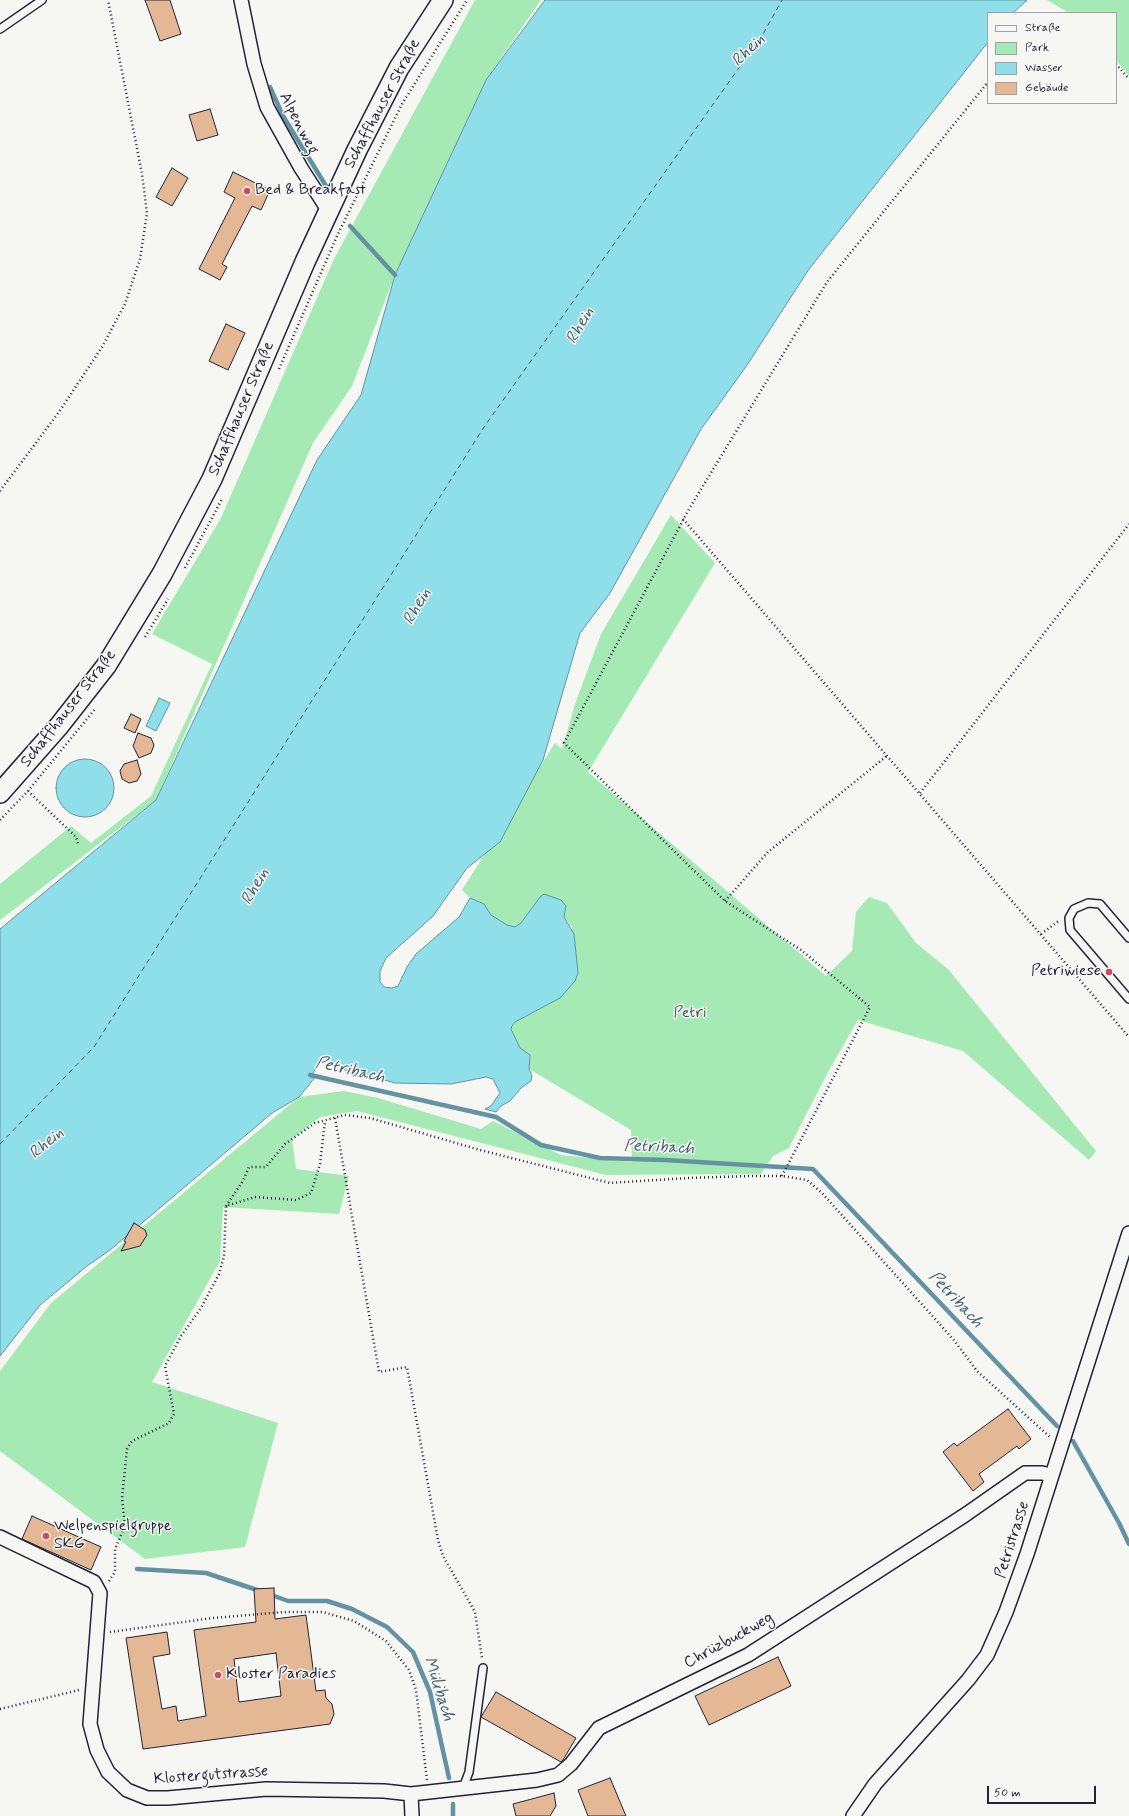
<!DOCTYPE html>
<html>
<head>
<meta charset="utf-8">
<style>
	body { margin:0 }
	#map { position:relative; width:1129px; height:1816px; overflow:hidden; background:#f6f6f2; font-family:Mynerve,sans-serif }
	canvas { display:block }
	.legend { position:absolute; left:987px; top:12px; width:130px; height:92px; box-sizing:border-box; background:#f6f6f2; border:1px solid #a1a1a9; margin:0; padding:5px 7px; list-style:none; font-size:12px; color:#22223b }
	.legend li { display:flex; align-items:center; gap:8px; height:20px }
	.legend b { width:20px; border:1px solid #a1a1a9 }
	.scale { position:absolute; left:987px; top:1786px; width:109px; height:18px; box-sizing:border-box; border:2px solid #22223b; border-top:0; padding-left:5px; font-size:12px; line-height:14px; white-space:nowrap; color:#22223b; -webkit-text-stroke:3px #f6f6f2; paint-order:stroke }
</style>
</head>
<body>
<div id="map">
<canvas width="1129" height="1816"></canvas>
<ul class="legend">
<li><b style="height:5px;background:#f6f6f2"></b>Straße</li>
<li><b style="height:11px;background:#a5eab5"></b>Park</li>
<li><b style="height:11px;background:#8edfe9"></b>Wasser</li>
<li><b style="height:11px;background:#e4b894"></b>Gebäude</li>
</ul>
<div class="scale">50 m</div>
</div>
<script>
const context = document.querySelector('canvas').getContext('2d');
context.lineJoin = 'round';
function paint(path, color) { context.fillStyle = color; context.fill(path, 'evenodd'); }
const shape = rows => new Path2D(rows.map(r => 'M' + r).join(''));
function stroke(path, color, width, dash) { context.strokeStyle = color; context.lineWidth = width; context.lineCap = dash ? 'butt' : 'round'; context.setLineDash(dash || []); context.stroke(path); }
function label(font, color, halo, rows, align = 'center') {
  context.font = font + ' Mynerve,sans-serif'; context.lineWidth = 3; context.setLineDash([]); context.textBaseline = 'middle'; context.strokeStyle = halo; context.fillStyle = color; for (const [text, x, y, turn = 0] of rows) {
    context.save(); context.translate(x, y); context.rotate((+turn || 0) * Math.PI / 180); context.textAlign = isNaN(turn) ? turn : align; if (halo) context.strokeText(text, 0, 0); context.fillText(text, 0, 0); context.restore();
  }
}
const green = shape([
	[475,0,541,0,486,80,395,275,352,386,313,443,156,800,0,920,0,884,71,826,91,843,151,796,212,664,152,634,221,518,334,259],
	[1047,0,1129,0,1129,76,1116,60,1116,13,1069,13],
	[671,515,715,563,588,772,826,976,852,951,856,912,869,897,887,903,916,943,948,969,1096,1151,1089,1160,963,1051,858,1020,829,1070,789,1148,773,1156,761,1174,606,1175,357,1111,320,1117,292,1139,296,1169,349,1176,339,1214,223,1207,220,1261,152,1382,278,1423,245,1547,145,1559,0,1451,0,1371,51,1303,299,1097,344,1091,378,1098,481,1129,493,1121,561,1155,632,1162,631,1130,529,1069,530,1055,520,1048,511,1029,515,1022,560,998,572,927,564,917,540,897,521,923,515,927,507,925,491,915,484,904,470,898,462,890,555,743,562,749,575,704,601,634]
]);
const water = shape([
	[545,0,1027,0,1013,13,988,13,988,42,809,269,747,365,701,429,610,593,580,633,543,760,500,842,467,868,433,916,386,958,380,971,380,982,384,987,392,988,398,986,407,967,416,954,459,917,470,898,484,904,491,915,507,925,515,927,521,923,540,897,544,894,561,900,566,906,564,917,574,934,578,973,575,981,560,998,515,1022,512,1026,511,1029,520,1048,530,1055,529,1069,532,1076,531,1081,522,1087,510,1101,501,1106,496,1112,485,1109,491,1106,500,1093,493,1079,486,1077,451,1084,395,1083,374,1077,355,1076,333,1063,323,1061,318,1065,313,1073,313,1075,316,1076,299,1097,272,1113,110,1250,87,1266,40,1305,0,1356,0,929,156,800,317,460,361,395,395,275,486,80,545,0],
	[159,698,170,703,156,731,146,726,159,698],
	'56 788a29 29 0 1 1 58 0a29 29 0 1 1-58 0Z'
]);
const stream = shape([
	[270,87,283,116,326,186],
	[350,226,395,275],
	[310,1075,496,1117,541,1145,600,1158,665,1160,813,1169,1057,1426],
	[1073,1441,1119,1523,1129,1544],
	[137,1569,206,1573,260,1591],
	[269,1594,288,1601,327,1601,352,1609,387,1627,413,1652,430,1692,449,1778],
	[453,1804,453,1816]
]);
const ferry = shape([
	[0,1144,94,1047,484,427,763,34,782,0]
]);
const building = shape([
	[145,0,170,0,181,34,160,41,145,0],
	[210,109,218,135,197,141,189,115,210,109],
	[172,168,188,178,172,206,156,197,172,168],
	[233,172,270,190,261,210,252,206,222,264,227,267,220,280,199,269,235,198,224,192,233,172],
	[226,324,245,333,228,370,209,361,226,324],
	[131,714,141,719,135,733,124,728,131,714],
	[138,733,151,738,154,745,151,753,139,758,133,746,138,733],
	[137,760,141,774,137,781,129,783,122,779,120,771,124,764,137,760],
	[134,1223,145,1230,147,1235,140,1246,121,1251,126,1242,124,1241,134,1223],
	[1008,1409,1031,1439,1019,1449,1017,1446,979,1474,984,1482,973,1491,943,1452,954,1443,957,1446,1008,1409],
	[32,1516,101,1547,91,1570,22,1539,32,1516],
	[274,1588,275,1619,306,1615,316,1691,325,1690,326,1698,332,1704,334,1714,330,1724,143,1749,126,1638,167,1632,170,1654,153,1657,162,1709,176,1706,178,1721,206,1716,194,1630,256,1622,254,1589,274,1588],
	[276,1653,281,1696,239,1702,234,1659,276,1653],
	[778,1657,791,1686,709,1725,695,1696,778,1657],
	[496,1692,576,1738,563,1760,561,1762,481,1717,496,1692],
	[610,1778,626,1816,588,1816,578,1790,610,1778],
	[554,1793,556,1806,550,1816,516,1816,513,1804,554,1793]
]);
const path = shape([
	[1116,64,1129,79],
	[279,369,337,236,402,104,467,0],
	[0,491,59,412,102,347,125,304,140,259,147,213,142,174,108,0],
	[683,519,1129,1037],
	[185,568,222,499],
	[145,637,168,599],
	[28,791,76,837,78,844],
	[920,793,1129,524],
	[0,820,28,791,95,709],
	[725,901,768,852,888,755],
	[1041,934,1060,920],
	[335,1118,379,1372,407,1367,438,1540,443,1556,475,1612,482,1658],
	[782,1176,870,1007,801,950,725,901,564,743,689,509,827,282,988,82],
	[226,1206,243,1181,249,1167,266,1167,285,1144,315,1123,345,1115,370,1118,480,1150,610,1183,687,1178,752,1176,782,1176,807,1180,822,1193,953,1339,977,1371,1051,1438],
	[109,1581,115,1572,115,1549,125,1526,122,1498,127,1449,132,1441,169,1423,174,1414,165,1366,181,1336,201,1308,219,1274,224,1256,226,1206,255,1197,296,1200,311,1193,320,1164,325,1121],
	[110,1632,213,1618,284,1612,323,1612,354,1621,386,1641,409,1670,416,1690,427,1780],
	[0,1709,79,1690]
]);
const service = shape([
	[0,29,42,0],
	[1129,938,1100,904,1088,903,1074,909,1069,918,1070,930,1129,999],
	[463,1788,469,1772,483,1668]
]);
const minor = shape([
	[241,0,254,64,267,107,301,168,328,210],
	[0,1537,94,1582,100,1593,90,1724,97,1750,108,1772,127,1790,147,1798,168,1798,266,1789,384,1791,411,1794,537,1780,558,1775,571,1764,599,1728,748,1655,965,1515,1025,1473,1042,1473,1051,1475],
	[411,1794,412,1816],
	[853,1816,875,1784,968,1680,987,1655,1006,1612,1027,1554,1129,1233]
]);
const secondary = shape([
	[0,793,59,726,106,666,162,574,212,479,305,262,357,150,399,68,443,0]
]);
const markers = [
	[247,191,4,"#d1495b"],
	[1109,972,4,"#d1495b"],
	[46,1536,4,"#d1495b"],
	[218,1675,4,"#d1495b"]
];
const streetNames = [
	["Schaffhauser Straße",383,104,-62],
	["Alpenweg",298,124,63],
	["Schaffhauser Straße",242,409,-67],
	["Schaffhauser Straße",69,709,-52],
	["Petristrasse",1013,1540,-72],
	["Chrüzbuckweg",729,1641,-29],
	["Klostergutstrasse",211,1776,-4]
];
const poiNames = [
	["Bed & Breakfast",255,191],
	["Petriwiese",1101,972,"right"],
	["Welpenspielgruppe",54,1527],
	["SKG",54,1545],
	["Kloster Paradies",226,1675]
];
const parkNames = [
	["Petri",690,1014]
];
const waterNames = [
	["Rhein",749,51,-44],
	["Rhein",581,326,-60],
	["Rhein",418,607,-60],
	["Rhein",256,887,-60],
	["Petribach",350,1071,13],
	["Rhein",47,1144,-40],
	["Petribach",659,1148,3],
	["Petribach",955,1300,47],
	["Mülibach",438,1689,72]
];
paint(green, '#a5eab5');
paint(water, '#8edfe9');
stroke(water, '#6393a3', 1);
stroke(stream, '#6393a3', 4.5);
stroke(ferry, '#425b6f', 1, [5, 4]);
paint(building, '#e4b894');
stroke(building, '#22223b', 1);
stroke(service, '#22223b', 10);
stroke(minor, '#22223b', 16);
stroke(secondary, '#22223b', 22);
stroke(path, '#22223b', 2.5, [1, 3]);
stroke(service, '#f6f6f2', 7);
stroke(minor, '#f6f6f2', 13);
stroke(secondary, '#f6f6f2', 19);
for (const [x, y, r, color] of markers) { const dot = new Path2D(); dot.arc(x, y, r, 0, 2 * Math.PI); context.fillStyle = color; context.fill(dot); stroke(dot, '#f6f6f2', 1.5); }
label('16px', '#22223b', '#f6f6f2', streetNames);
label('16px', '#22223b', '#f6f6f2', poiNames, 'left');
label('16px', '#43545a', '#f6f6f2', parkNames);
label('italic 17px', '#425b6f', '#f6f6f2', waterNames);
</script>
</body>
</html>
